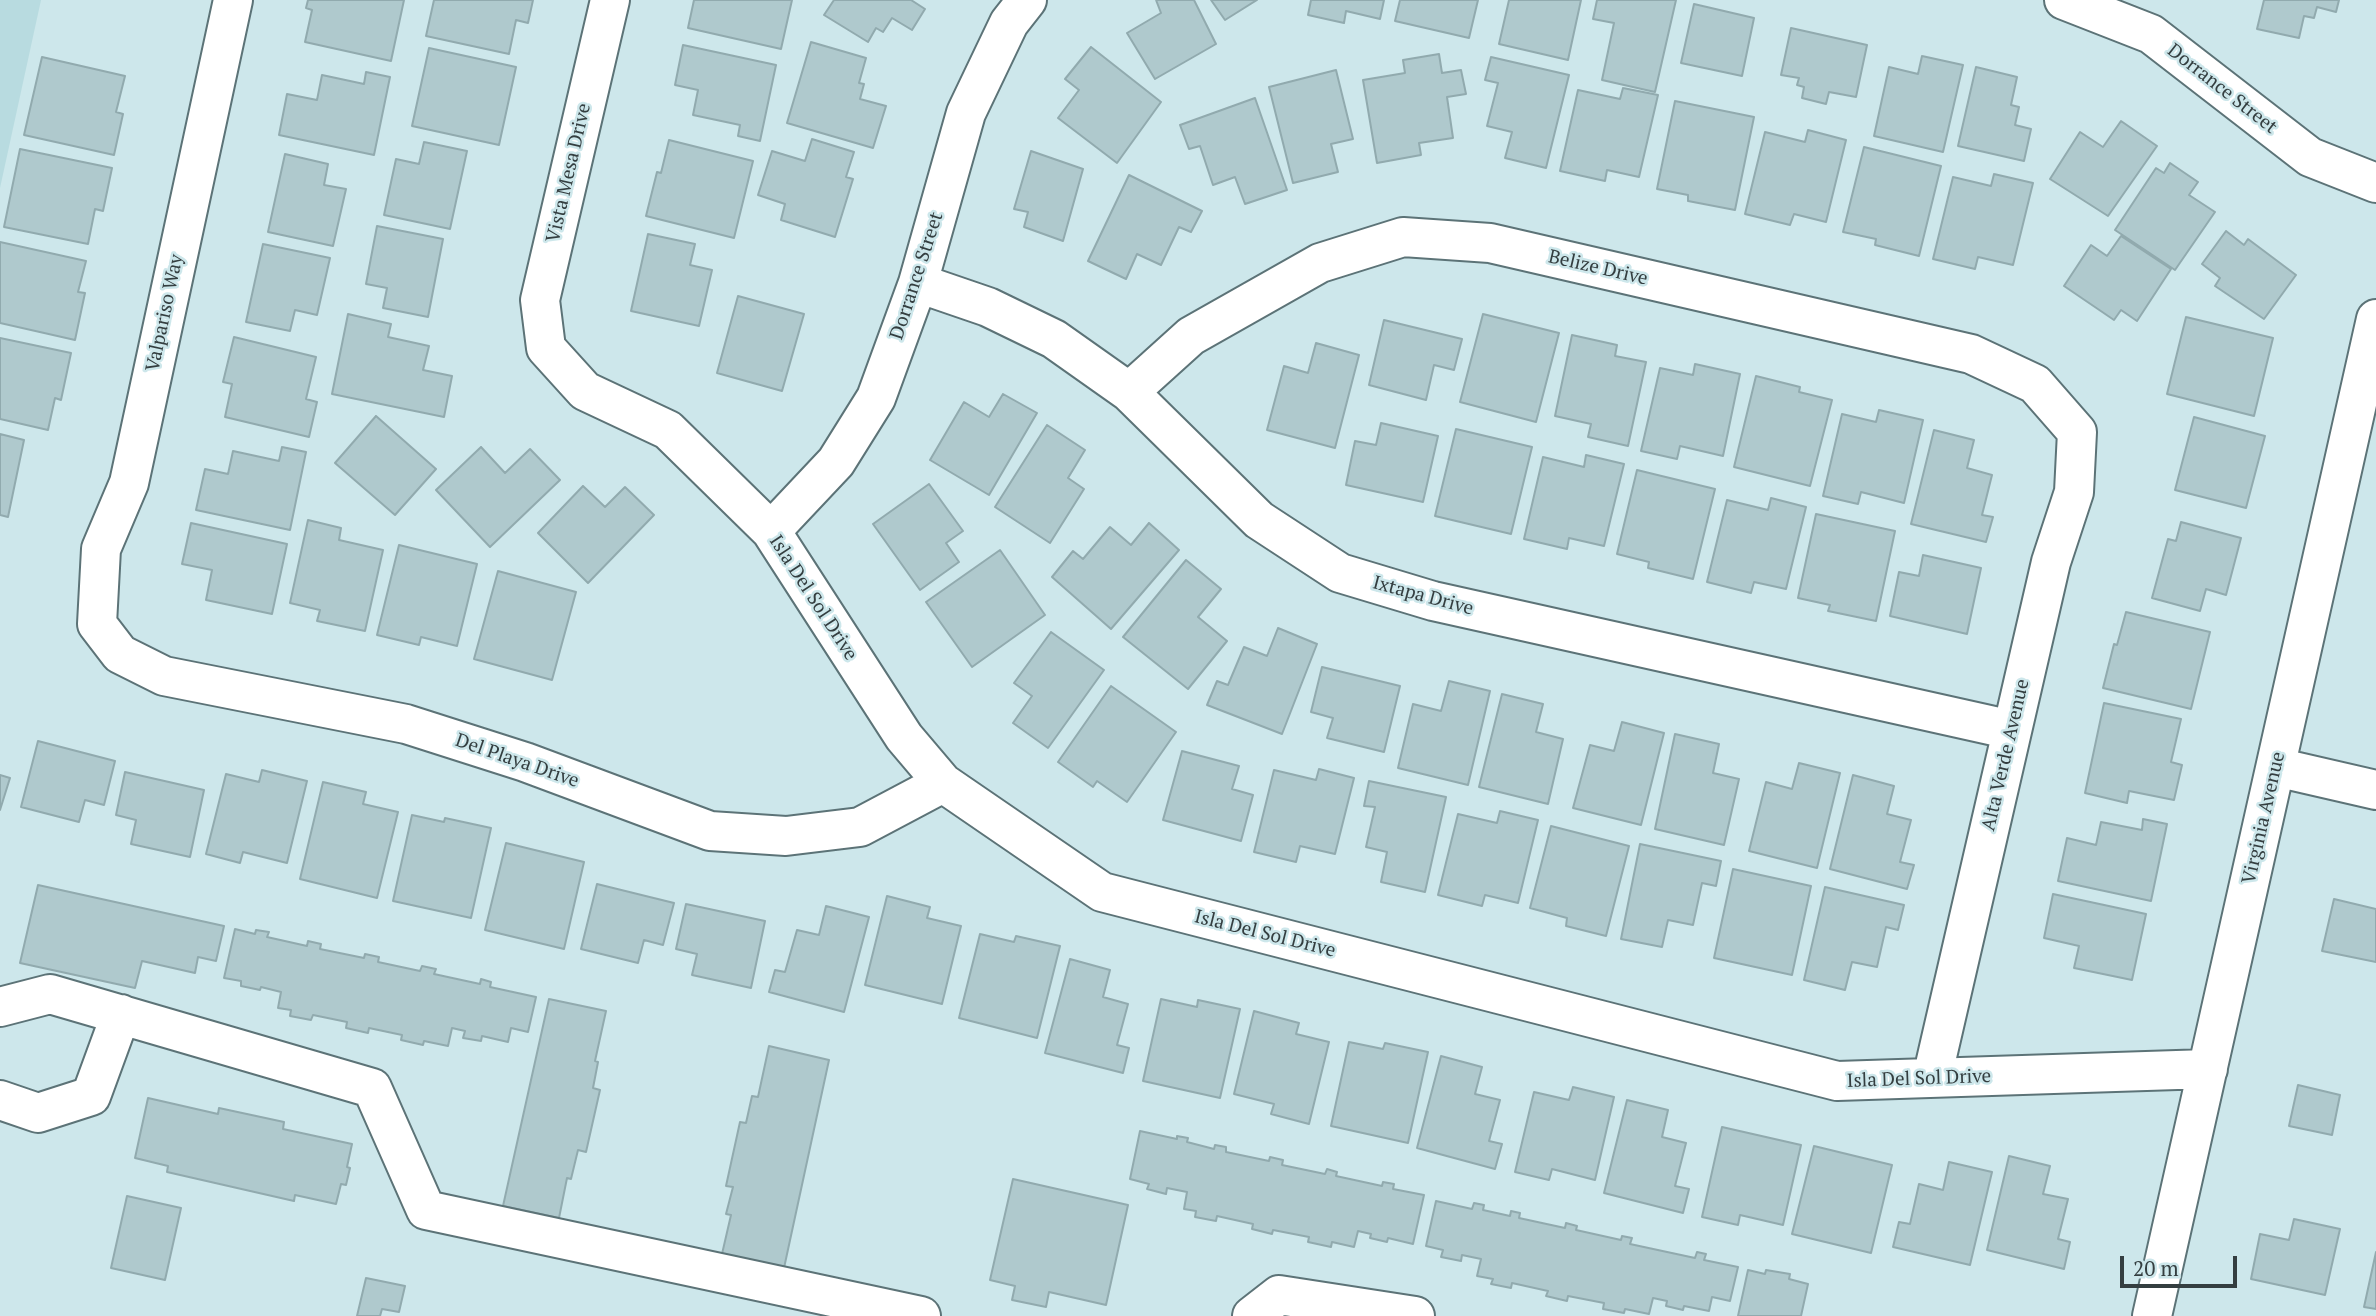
<!DOCTYPE html>
<html>
<head>
<meta charset="utf-8">
<style>
	body { margin:0 }
	#map { position:relative; width:2376px; height:1316px; overflow:hidden; background:#cde7eb; font-family:"PT Serif",serif }
	canvas { display:block }
	.scale { position:absolute; left:2120px; top:1256px; width:117px; height:32px; box-sizing:border-box; border:4px solid #343e40; border-top:0; padding-left:9px; font-size:21px; line-height:24px; white-space:nowrap; color:#343e40; -webkit-text-stroke:5px #cde7eb; paint-order:stroke }
</style>
</head>
<body>
<div id="map">
<canvas width="2376" height="1316"></canvas>
<div class="scale">20 m</div>
</div>
<script>
const context = document.querySelector('canvas').getContext('2d');
context.lineJoin = 'round';
function paint(path, color) { context.fillStyle = color; context.fill(path, 'evenodd'); }
const shape = rows => new Path2D(rows.map(r => 'M' + r).join(''));
function stroke(path, color, width, dash) { context.strokeStyle = color; context.lineWidth = width; context.lineCap = dash ? 'butt' : 'round'; context.setLineDash(dash || []); context.stroke(path); }
function label(font, color, halo, rows, align = 'center') {
  context.font = font + ' "PT Serif",serif'; context.lineWidth = 5; context.setLineDash([]); context.textBaseline = 'middle'; context.strokeStyle = halo; context.fillStyle = color; for (const [text, x, y, turn = 0] of rows) {
    context.save(); context.translate(x, y); context.rotate((+turn || 0) * Math.PI / 180); context.textAlign = isNaN(turn) ? turn : align; if (halo) context.strokeText(text, 0, 0); context.fillText(text, 0, 0); context.restore();
  }
}
const built = shape([
	[0,0,41,0,0,188]
]);
const building = shape([
	[308,0,404,0,391,61,305,42,312,10,306,8,308,0],
	[434,0,533,0,528,23,516,20,509,54,426,36,434,0],
	[694,0,792,0,781,49,688,28,694,0],
	[834,0,911,0,925,9,912,30,892,18,883,32,876,28,868,42,824,15,834,0],
	[1156,0,1194,0,1216,44,1155,79,1127,33,1161,13,1156,0],
	[1211,0,1257,0,1225,20,1211,0],
	[1311,0,1384,0,1380,19,1346,11,1344,23,1308,15,1311,0],
	[1400,0,1478,0,1469,38,1395,21,1400,0],
	[1509,0,1581,0,1568,60,1499,44,1509,0],
	[1597,0,1676,0,1655,92,1602,80,1614,23,1593,19,1597,0],
	[2264,0,2339,0,2336,12,2317,7,2314,18,2304,16,2299,38,2257,29,2264,0],
	[1694,4,1754,18,1742,76,1681,63,1694,4],
	[1791,28,1867,45,1856,97,1829,92,1826,104,1802,98,1804,87,1797,85,1799,78,1781,75,1791,28],
	[811,42,866,58,859,83,864,84,860,99,886,106,873,148,787,123,811,42],
	[683,45,776,65,760,141,738,136,740,125,693,115,698,90,675,85,683,45],
	[1091,47,1161,102,1117,163,1058,118,1079,90,1065,79,1091,47],
	[429,48,516,67,499,145,412,126,429,48],
	[1439,54,1442,73,1461,70,1466,94,1447,97,1453,138,1419,143,1421,155,1377,163,1363,80,1405,73,1403,60,1439,54],
	[1922,56,1963,65,1943,152,1874,136,1889,67,1918,74,1922,56],
	[42,57,125,76,116,112,123,114,114,155,24,135,42,57],
	[1491,57,1569,75,1546,168,1505,158,1512,132,1487,126,1498,83,1485,80,1491,57],
	[1976,67,2017,77,2011,105,2019,107,2015,125,2031,129,2024,161,1958,146,1976,67],
	[1336,70,1353,139,1331,144,1338,172,1293,183,1269,87,1336,70],
	[366,72,390,77,374,155,279,135,287,94,317,100,322,75,364,84,366,72],
	[1623,88,1658,95,1639,177,1607,170,1605,181,1560,171,1578,90,1620,99,1623,88],
	[1255,98,1287,190,1245,204,1235,177,1213,185,1200,146,1189,149,1180,125,1255,98],
	[1675,101,1754,117,1735,210,1688,201,1688,195,1657,189,1675,101],
	[2121,121,2157,146,2108,216,2050,179,2080,132,2103,147,2121,121],
	[1808,130,1846,140,1826,222,1794,214,1790,225,1745,214,1765,132,1805,142,1808,130],
	[812,139,854,152,846,177,853,179,835,237,781,220,785,204,758,195,772,151,805,161,812,139],
	[669,140,753,161,734,238,646,216,657,172,661,173,669,140],
	[424,142,467,151,450,229,384,215,396,159,419,164,424,142],
	[1864,147,1941,166,1919,256,1875,245,1876,239,1843,232,1864,147],
	[20,149,112,168,103,211,95,209,88,244,4,227,20,149],
	[1031,151,1083,169,1063,241,1024,227,1028,212,1014,209,1031,151],
	[285,154,328,164,324,185,346,189,333,246,268,232,285,154],
	[2170,163,2198,182,2189,195,2215,212,2175,270,2115,230,2156,168,2164,173,2170,163],
	[1994,174,2033,183,2013,265,1978,257,1975,269,1933,259,1953,177,1991,186,1994,174],
	[1129,175,1202,211,1191,232,1179,227,1161,265,1137,254,1126,279,1088,261,1129,175],
	[377,226,443,239,428,317,383,308,387,288,366,284,377,226],
	[2226,231,2244,245,2248,239,2296,275,2264,319,2215,286,2220,278,2202,264,2226,231],
	[648,234,695,244,690,265,712,270,699,326,631,311,648,234],
	[2121,236,2171,269,2137,321,2121,310,2114,320,2064,286,2091,245,2107,256,2121,236],
	[0,242,86,261,78,292,85,293,75,340,0,323,0,242],
	[263,244,330,258,317,315,295,310,290,331,246,322,263,244],
	[738,296,804,314,782,391,717,373,738,296],
	[348,314,391,324,388,337,429,346,423,370,452,376,444,417,332,394,348,314],
	[1483,314,1559,333,1536,422,1460,402,1483,314],
	[2186,317,2273,338,2254,416,2167,394,2186,317],
	[1384,320,1462,339,1454,370,1434,365,1426,400,1369,385,1384,320],
	[1572,335,1617,345,1615,356,1646,362,1628,446,1588,437,1591,424,1555,416,1572,335],
	[234,337,316,357,306,399,317,402,309,437,225,417,232,384,223,382,234,337],
	[0,338,71,353,61,400,55,398,48,430,0,419,0,338],
	[1316,343,1359,355,1335,448,1267,430,1284,366,1308,373,1316,343],
	[1695,364,1740,374,1723,456,1680,446,1677,459,1641,451,1660,368,1693,375,1695,364],
	[1756,376,1800,387,1799,392,1832,400,1810,486,1734,467,1756,376],
	[1003,394,1037,413,989,495,930,460,964,402,989,417,1003,394],
	[1879,410,1923,420,1904,503,1861,492,1858,504,1823,496,1842,414,1876,422,1879,410],
	[376,416,436,469,395,515,335,463,376,416],
	[2194,417,2265,436,2246,508,2175,490,2194,417],
	[1381,423,1438,436,1423,502,1346,485,1355,441,1376,445,1381,423],
	[1047,425,1085,450,1068,478,1084,489,1050,543,995,507,1047,425],
	[1456,429,1532,447,1511,534,1435,516,1456,429],
	[1934,430,1974,440,1967,468,1992,475,1982,515,1993,517,1986,542,1911,524,1934,430],
	[0,434,24,440,8,517,0,515,0,434],
	[282,447,306,452,290,530,196,510,205,469,228,474,233,451,279,461,282,447],
	[481,447,505,473,530,449,560,480,490,547,436,490,481,447],
	[1586,455,1624,464,1604,546,1569,538,1567,549,1524,539,1543,457,1584,467,1586,455],
	[1637,470,1715,489,1693,579,1648,568,1649,562,1617,554,1637,470],
	[929,484,963,531,946,543,959,562,920,590,873,524,929,484],
	[583,486,605,507,625,487,654,515,588,583,538,533,583,486],
	[1771,498,1806,507,1786,589,1754,582,1751,593,1707,582,1727,500,1768,510,1771,498],
	[1816,514,1895,531,1876,621,1828,611,1830,605,1798,598,1816,514],
	[308,520,341,528,339,540,383,550,365,631,317,621,320,610,290,603,308,520],
	[2181,522,2241,538,2226,595,2206,589,2200,611,2152,598,2168,539,2176,541,2181,522],
	[191,523,287,544,272,614,206,600,212,570,182,564,191,523],
	[1149,523,1179,550,1111,629,1052,577,1073,551,1083,559,1110,527,1131,545,1149,523],
	[399,545,477,564,457,646,421,637,419,645,377,635,399,545],
	[1000,550,1045,615,972,667,926,602,1000,550],
	[1923,555,1981,568,1967,634,1890,616,1899,572,1919,576,1923,555],
	[1186,560,1221,589,1198,617,1227,641,1188,689,1123,637,1186,560],
	[498,571,576,592,552,680,474,659,498,571],
	[2126,612,2210,632,2191,709,2103,688,2114,644,2117,645,2126,612],
	[1278,628,1317,644,1282,734,1207,705,1217,681,1228,685,1244,647,1267,656,1278,628],
	[1051,632,1104,670,1048,748,1013,723,1032,696,1014,683,1051,632],
	[1322,667,1400,686,1384,752,1327,738,1333,718,1311,712,1322,667],
	[1449,681,1490,691,1468,785,1398,768,1413,704,1441,711,1449,681],
	[1111,686,1176,732,1127,802,1097,781,1093,787,1058,762,1111,686],
	[1502,694,1543,704,1536,732,1563,739,1548,804,1479,787,1502,694],
	[2104,703,2181,719,2171,762,2182,765,2174,800,2129,791,2127,803,2085,793,2104,703],
	[1622,722,1664,733,1641,825,1573,808,1590,745,1614,751,1622,722],
	[1675,734,1719,744,1713,773,1739,779,1724,845,1655,829,1675,734],
	[38,741,115,761,104,805,85,800,79,822,21,807,38,741],
	[1182,751,1239,766,1232,789,1253,795,1241,841,1163,820,1182,751],
	[1799,763,1840,773,1817,868,1749,851,1766,782,1792,789,1799,763],
	[1319,769,1354,778,1335,854,1300,846,1296,862,1254,852,1274,770,1316,780,1319,769],
	[262,770,307,781,287,863,243,852,240,863,206,854,226,774,259,782,262,770],
	[125,772,204,790,190,857,131,844,136,820,116,815,125,772],
	[0,775,10,778,0,810,0,775],
	[1853,775,1894,786,1887,814,1911,820,1900,862,1914,865,1907,889,1830,869,1853,775],
	[1369,781,1446,797,1425,892,1381,882,1387,852,1366,847,1375,807,1364,806,1369,781],
	[323,782,366,792,363,804,398,812,377,898,300,879,323,782],
	[1500,811,1538,820,1518,903,1485,895,1482,906,1438,895,1458,814,1497,823,1500,811],
	[412,815,444,822,445,818,491,828,471,918,393,901,412,815],
	[2143,819,2167,824,2151,901,2058,881,2067,838,2096,845,2101,822,2142,830,2143,819],
	[1551,826,1629,846,1606,936,1566,926,1567,918,1530,908,1551,826],
	[506,843,584,862,564,949,485,930,506,843],
	[1640,844,1721,861,1716,886,1702,883,1693,925,1668,920,1662,947,1621,939,1640,844],
	[1733,869,1811,886,1792,975,1714,958,1733,869],
	[597,884,674,903,663,945,644,940,638,963,581,949,597,884],
	[38,885,224,926,216,961,198,957,195,973,142,961,135,988,20,963,38,885],
	[1825,887,1904,905,1898,930,1886,927,1877,967,1852,962,1845,990,1804,980,1825,887],
	[2053,894,2146,914,2132,980,2074,968,2079,946,2044,938,2053,894],
	[887,896,930,907,927,918,961,926,942,1004,865,985,887,896],
	[2334,899,2376,909,2376,962,2322,951,2334,899],
	[686,904,765,921,751,988,692,975,697,954,676,949,686,904],
	[826,906,869,917,844,1012,769,992,775,970,785,972,797,930,819,935,826,906],
	[235,929,255,934,256,930,269,932,267,937,307,946,308,941,321,944,320,949,364,958,365,954,379,957,378,962,420,971,422,966,436,969,434,974,480,984,481,979,491,982,490,987,536,997,528,1032,511,1028,508,1042,482,1036,481,1041,463,1038,465,1031,452,1028,448,1046,424,1041,423,1045,401,1040,402,1035,369,1028,368,1033,346,1028,347,1022,313,1015,311,1020,290,1016,291,1010,278,1008,281,992,261,987,260,990,241,986,241,981,224,978,235,929],
	[980,934,1014,942,1016,936,1060,946,1037,1038,959,1018,980,934],
	[1070,959,1110,970,1103,997,1128,1004,1117,1045,1129,1048,1123,1073,1045,1053,1070,959],
	[549,999,606,1011,595,1061,598,1062,593,1088,600,1090,586,1152,578,1150,571,1179,567,1178,559,1218,503,1206,549,999],
	[1161,999,1197,1007,1198,1000,1240,1009,1220,1098,1143,1081,1161,999],
	[1254,1011,1299,1023,1296,1034,1329,1042,1309,1124,1271,1114,1274,1104,1234,1094,1254,1011],
	[1349,1042,1383,1049,1385,1043,1428,1052,1408,1143,1331,1126,1349,1042],
	[769,1046,829,1060,784,1268,722,1254,731,1215,726,1214,733,1187,726,1186,740,1122,746,1123,752,1096,758,1097,769,1046],
	[1441,1056,1482,1067,1475,1094,1500,1100,1489,1141,1502,1144,1495,1169,1417,1148,1441,1056],
	[2298,1085,2340,1095,2332,1135,2289,1126,2298,1085],
	[1573,1087,1614,1097,1595,1180,1552,1169,1549,1180,1515,1172,1534,1092,1569,1100,1573,1087],
	[148,1098,218,1114,219,1108,284,1122,283,1129,352,1144,347,1167,350,1168,346,1185,341,1184,336,1204,295,1195,294,1201,167,1172,168,1166,135,1158,148,1098],
	[1627,1100,1668,1110,1662,1137,1686,1143,1675,1186,1689,1189,1683,1213,1604,1193,1627,1100],
	[1722,1127,1801,1145,1783,1225,1740,1215,1738,1225,1702,1217,1722,1127],
	[1140,1131,1177,1139,1177,1136,1188,1138,1187,1142,1214,1149,1215,1145,1226,1147,1226,1152,1269,1161,1270,1157,1283,1160,1282,1165,1325,1174,1327,1169,1337,1172,1336,1176,1382,1186,1383,1182,1394,1184,1393,1189,1424,1195,1413,1244,1388,1238,1387,1242,1370,1238,1371,1234,1358,1231,1354,1247,1332,1242,1331,1247,1308,1242,1309,1237,1273,1230,1272,1234,1252,1229,1253,1224,1217,1216,1216,1221,1195,1217,1196,1211,1184,1209,1187,1192,1167,1188,1166,1194,1147,1189,1149,1184,1130,1179,1140,1131],
	[1814,1146,1892,1165,1871,1253,1792,1234,1814,1146],
	[2009,1156,2050,1166,2043,1194,2068,1199,2058,1239,2070,1242,2064,1269,1987,1250,2009,1156],
	[1949,1162,1992,1172,1970,1265,1893,1247,1899,1222,1910,1224,1919,1184,1943,1190,1949,1162],
	[1013,1179,1128,1205,1106,1305,1049,1292,1046,1307,1012,1300,1015,1286,990,1280,1013,1179],
	[127,1196,181,1208,165,1280,111,1268,127,1196],
	[1436,1201,1472,1209,1474,1203,1484,1205,1483,1210,1510,1216,1511,1211,1520,1213,1519,1218,1565,1228,1566,1223,1577,1226,1576,1230,1621,1240,1622,1236,1632,1238,1630,1244,1695,1258,1697,1252,1706,1254,1704,1260,1738,1267,1730,1301,1712,1297,1709,1311,1684,1306,1683,1310,1666,1306,1667,1301,1653,1298,1649,1314,1625,1309,1624,1313,1603,1309,1604,1303,1568,1296,1567,1301,1546,1296,1548,1291,1512,1283,1511,1288,1491,1284,1493,1279,1477,1276,1481,1259,1462,1255,1461,1261,1441,1257,1443,1250,1426,1246,1436,1201],
	[2294,1219,2340,1229,2325,1295,2251,1279,2260,1234,2289,1240,2294,1219],
	[2376,1252,2376,1309,2364,1307,2376,1252],
	[1748,1270,1765,1274,1766,1270,1790,1274,1789,1279,1808,1284,1801,1316,1738,1316,1748,1270],
	[366,1278,405,1286,399,1312,382,1309,380,1316,357,1316,366,1278]
]);
const minor = shape([
	[233,0,129,483,101,549,97,624,120,654,164,676,406,724,525,762,710,831,786,836,860,827,943,783],
	[610,0,540,300,546,348,585,391,668,430,771,531,904,737,943,783,1102,892,1837,1081,2208,1069],
	[2064,0,2151,34,2310,157,2376,183],
	[918,283,988,307,1054,339,1129,392,1259,520,1340,573,1433,601,2012,730],
	[1129,392,1191,336,1320,263,1403,237,1490,243,1971,354,2035,384,2077,432,2074,492,2051,562,1932,1078],
	[771,531,836,462,876,398,918,283,966,113,1009,23,1027,0],
	[2276,767,2376,790],
	[0,1007,50,994,372,1088,426,1210,921,1316],
	[0,1100,38,1113,91,1096,121,1014],
	[1252,1316,1279,1295,1415,1316],
	[2152,1316,2376,319]
]);
const streetNames = [
	["Dorrance Street",2222,89,38],
	["Vista Mesa Drive",569,173,-77],
	["Belize Drive",1598,268,13],
	["Dorrance Street",917,276,-72],
	["Valpariso Way",165,313,-78],
	["Ixtapa Drive",1423,596,15],
	["Isla Del Sol Drive",813,598,57],
	["Alta Verde Avenue",2006,755,-77],
	["Del Playa Drive",517,761,19],
	["Virginia Avenue",2264,818,-77],
	["Isla Del Sol Drive",1265,934,14],
	["Isla Del Sol Drive",1919,1079,-2]
];
paint(built, '#b8dbe0');
paint(building, '#afc9cd');
stroke(building, '#91aaae', 2);
stroke(minor, '#5c7377', 42);
stroke(minor, '#fff', 38);
label('19px', '#343e40', '#cde7eb', streetNames);
</script>
</body>
</html>
